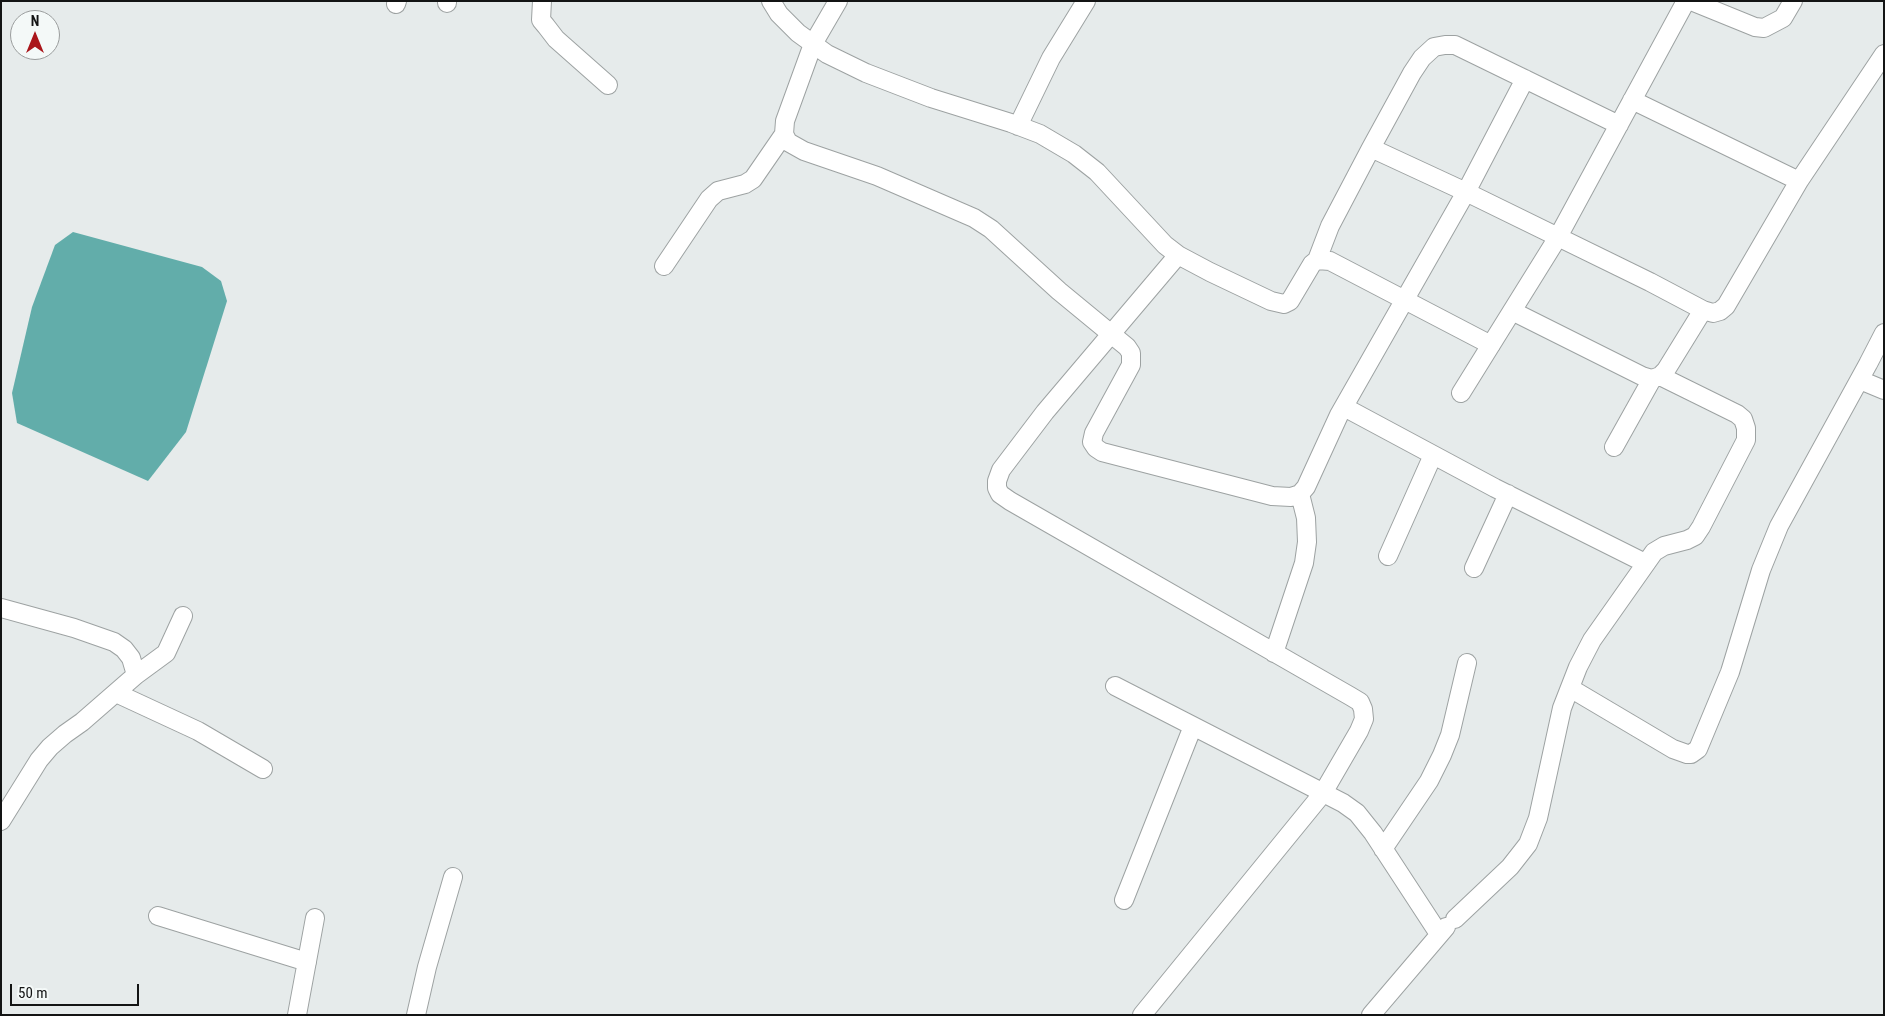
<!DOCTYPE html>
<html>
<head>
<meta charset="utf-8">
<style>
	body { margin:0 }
	#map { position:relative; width:1885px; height:1016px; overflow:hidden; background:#e6ebeb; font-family:"Roboto Condensed",sans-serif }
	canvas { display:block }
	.frame { position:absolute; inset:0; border:2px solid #131414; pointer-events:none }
	.north { position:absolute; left:10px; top:10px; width:50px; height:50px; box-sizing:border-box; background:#f4f9f8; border:1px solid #9a9d9d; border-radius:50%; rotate:0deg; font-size:14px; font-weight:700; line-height:20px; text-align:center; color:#131414 }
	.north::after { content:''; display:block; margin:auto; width:18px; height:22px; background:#aa161b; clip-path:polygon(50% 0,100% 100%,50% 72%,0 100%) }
	.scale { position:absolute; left:10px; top:984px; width:129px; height:22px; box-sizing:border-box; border:2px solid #131414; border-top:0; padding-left:6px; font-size:15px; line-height:18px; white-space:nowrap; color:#131414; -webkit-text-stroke:4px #f4f9f8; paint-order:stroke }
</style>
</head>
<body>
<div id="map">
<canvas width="1885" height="1016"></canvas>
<div class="frame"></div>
<div class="north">N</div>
<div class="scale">50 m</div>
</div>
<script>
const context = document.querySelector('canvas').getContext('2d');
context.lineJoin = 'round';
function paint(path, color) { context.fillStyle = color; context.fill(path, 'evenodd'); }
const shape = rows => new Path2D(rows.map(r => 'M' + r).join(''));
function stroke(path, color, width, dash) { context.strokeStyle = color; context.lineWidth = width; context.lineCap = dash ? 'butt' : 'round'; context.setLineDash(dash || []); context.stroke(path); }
const water = shape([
	[73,232,202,267,221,281,227,301,186,432,148,481,17,423,12,393,32,307,55,245]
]);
const minor = shape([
	[542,1,541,20,546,26,556,39,608,85],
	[771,1,779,14,798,33,827,54,866,73,931,98,1011,123,1040,134,1074,154,1097,172,1165,245,1178,255,1210,272,1271,301,1284,304,1290,301,1312,264,1317,260,1330,261,1491,345],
	[838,1,813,44,785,121,784,134,788,142,804,151,877,176,974,218,991,229,1059,291,1127,347,1131,353,1131,365,1094,433,1092,442,1096,448,1102,452,1272,496,1291,497,1300,494,1306,487,1339,415,1466,192,1525,79],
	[1691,1,1755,27,1764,28,1783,18,1793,1],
	[447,3,447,1],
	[396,4,397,1],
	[1632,100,1799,181],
	[1018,126,1051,58,1086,1],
	[1371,148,1466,192,1650,282,1703,310,1713,313,1720,311,1726,306,1799,181,1884,54],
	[1317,260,1330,226,1371,148,1412,73,1422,58,1434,47,1445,45,1455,45,1619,125],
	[664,266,709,199,718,191,745,184,753,179,784,134],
	[1512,311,1642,376,1652,379,1660,376,1666,370,1703,310],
	[1860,380,1884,390],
	[1461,393,1558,237,1686,1],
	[1344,407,1495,488,1645,563],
	[1614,447,1652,379],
	[1388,556,1433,455],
	[1474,568,1508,494],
	[1,608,74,628,114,642,124,649,131,658,136,675,82,722,65,734,50,747,39,760,1,821],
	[1274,653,1304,563,1307,542,1306,518,1300,494],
	[136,675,166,653,183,616],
	[1115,686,1343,803,1357,813,1373,833,1439,934],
	[1570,688,1673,749,1687,754,1691,754,1698,749,1730,672,1761,570,1779,526,1868,364,1884,333],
	[116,693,198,731,263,769],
	[1383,849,1429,781,1442,755,1450,735,1467,663],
	[1124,900,1193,726],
	[158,916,307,962],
	[1455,919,1510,867,1528,844,1538,818,1562,708,1578,667,1592,640,1654,552,1664,546,1687,540,1695,536,1701,527,1746,440,1746,428,1743,419,1737,414,1660,376],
	[297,1015,315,918],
	[416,1015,427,967,453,877],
	[1142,1015,1323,793,1359,731,1364,719,1363,709,1360,702,1350,696,1010,501,1000,494,997,488,997,481,1001,470,1045,412,1178,255],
	[1371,1015,1446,927]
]);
paint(water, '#62adaa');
stroke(minor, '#9da2a2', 20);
stroke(minor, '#fff', 18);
</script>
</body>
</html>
